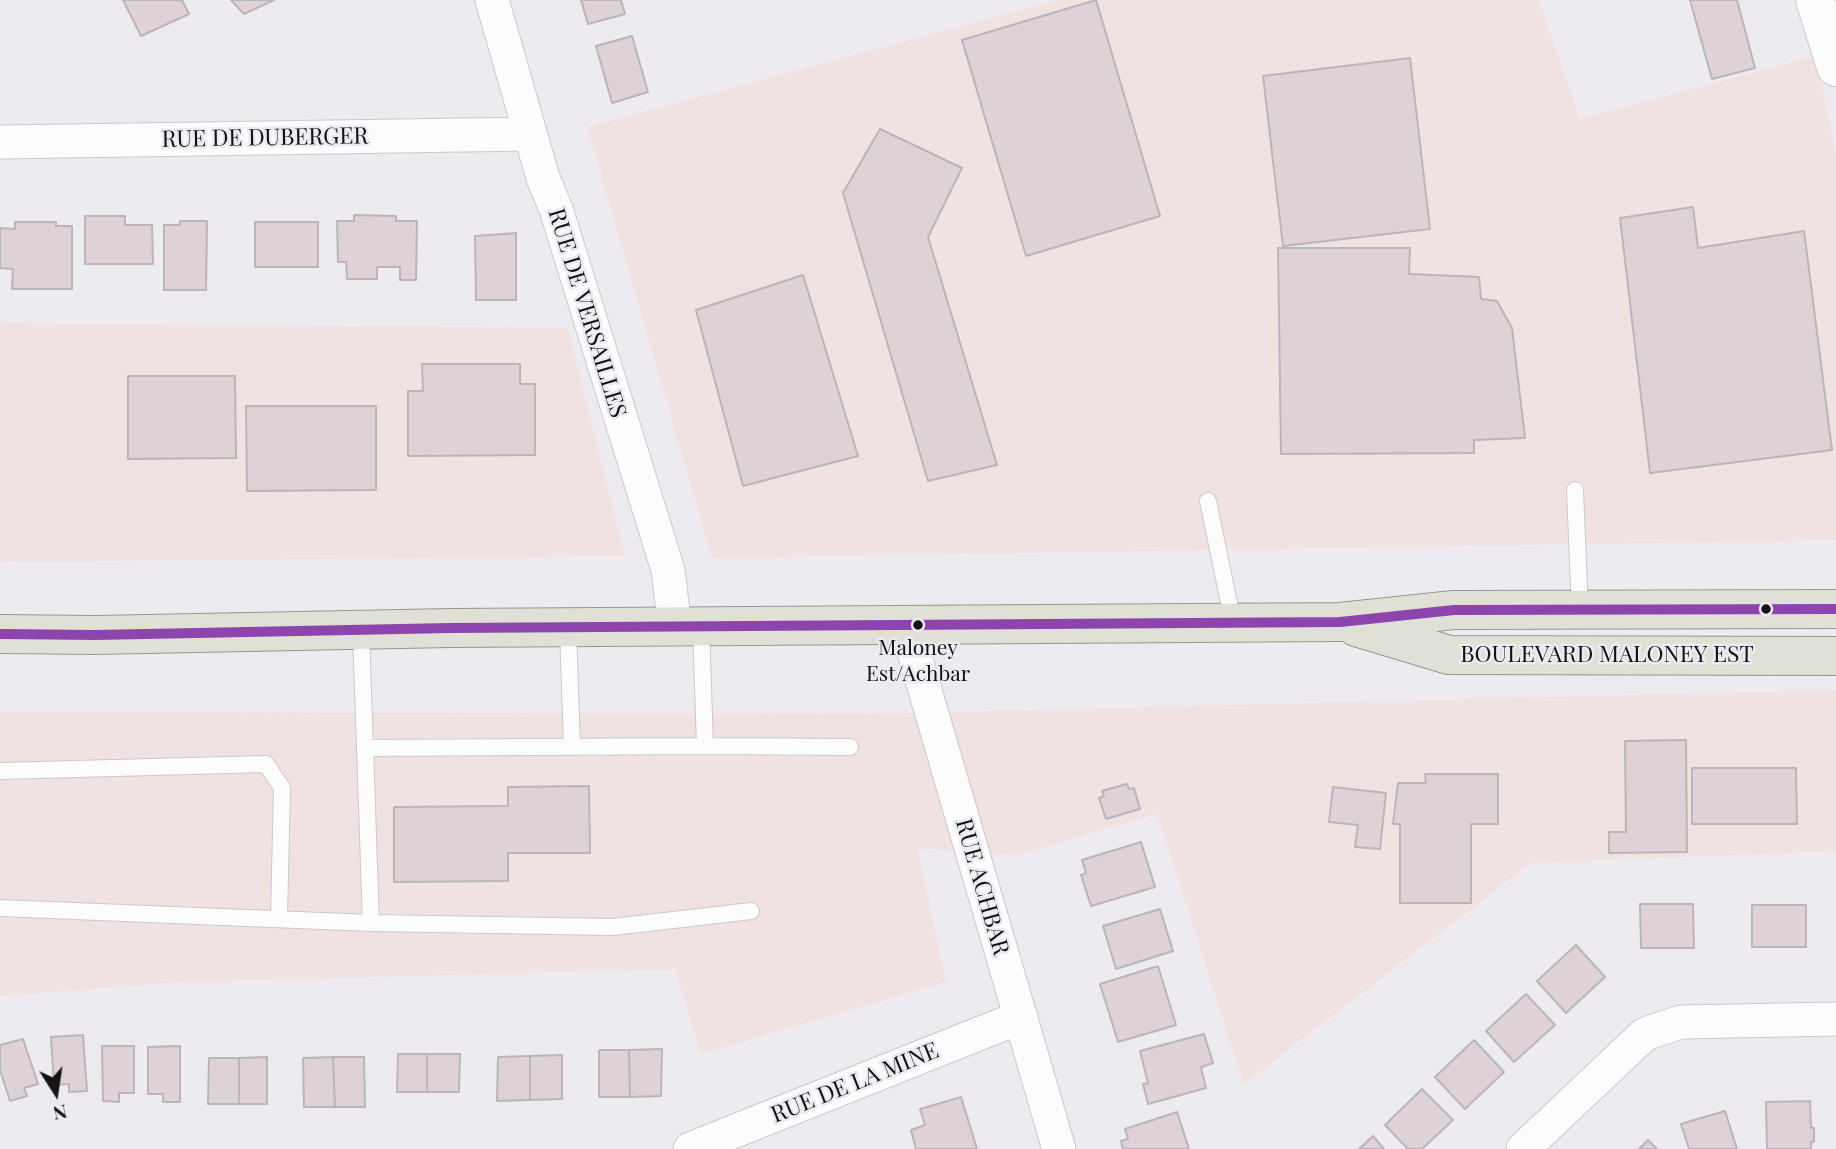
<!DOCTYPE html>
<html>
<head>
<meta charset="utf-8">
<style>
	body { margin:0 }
	#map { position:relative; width:1836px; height:1149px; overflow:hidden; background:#edebef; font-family:"Playfair Display",serif }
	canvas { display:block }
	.north { position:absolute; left:21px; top:1058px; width:70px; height:70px; -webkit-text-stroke:5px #edeaf0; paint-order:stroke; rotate:168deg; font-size:19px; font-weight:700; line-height:28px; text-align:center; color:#131214 }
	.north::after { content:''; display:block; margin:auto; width:24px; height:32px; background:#131214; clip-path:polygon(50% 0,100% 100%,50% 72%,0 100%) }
</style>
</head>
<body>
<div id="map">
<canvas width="1836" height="1149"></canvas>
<div class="north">N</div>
</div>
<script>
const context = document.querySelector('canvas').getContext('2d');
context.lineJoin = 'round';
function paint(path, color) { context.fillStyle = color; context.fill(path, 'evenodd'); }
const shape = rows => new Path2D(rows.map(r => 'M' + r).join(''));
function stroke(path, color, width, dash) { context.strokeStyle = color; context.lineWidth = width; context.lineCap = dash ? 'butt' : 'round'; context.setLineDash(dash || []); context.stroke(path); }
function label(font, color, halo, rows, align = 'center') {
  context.font = font + ' "Playfair Display",serif'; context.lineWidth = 5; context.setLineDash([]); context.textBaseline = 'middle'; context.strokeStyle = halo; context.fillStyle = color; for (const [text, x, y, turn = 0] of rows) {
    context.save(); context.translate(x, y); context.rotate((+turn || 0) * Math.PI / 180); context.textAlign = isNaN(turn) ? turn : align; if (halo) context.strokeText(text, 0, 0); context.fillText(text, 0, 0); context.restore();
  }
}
const commercial = shape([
	[1058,0,1539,0,1580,119,1816,56,1836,156,1836,540,712,558,587,127],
	[0,323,568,328,625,556,0,562],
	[1836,690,1836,851,1531,863,1244,1084,1157,814,1017,855,917,848,946,982,701,1054,675,969,180,982,0,996,0,712,872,714]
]);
const building = shape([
	[123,0,182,0,189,14,141,36,123,0],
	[231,0,274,0,244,14,231,0],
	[581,0,621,0,625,14,588,24,581,0],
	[1096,0,1160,216,1026,256,962,40,1096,0],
	[1690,0,1737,0,1755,68,1712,79,1690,0],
	[632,36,648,92,612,103,596,46,632,36],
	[1410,58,1430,229,1283,246,1263,76,1410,58],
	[880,129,962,168,928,237,997,465,928,481,843,193,880,129],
	[1693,207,1698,248,1804,231,1832,450,1650,473,1620,218,1693,207],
	[354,215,396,216,396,221,417,221,416,280,400,280,400,267,377,267,377,279,347,279,346,262,338,262,337,221,354,221,354,215],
	[85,216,125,216,125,225,152,225,153,264,85,264,85,216],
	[180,221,207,221,206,290,164,290,164,225,180,225,180,221],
	[15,222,56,222,56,226,72,226,72,289,12,289,13,269,0,268,0,228,15,229,15,222],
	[255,222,318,222,318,267,255,267,255,222],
	[516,233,516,300,476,300,475,236,516,233],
	[1278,248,1410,248,1409,274,1479,277,1481,299,1497,301,1512,328,1525,438,1474,440,1474,453,1281,454,1278,248],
	[803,275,858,456,743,486,696,310,803,275],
	[422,364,520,364,520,384,535,384,535,455,408,456,408,391,423,391,422,364],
	[128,376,235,376,236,458,128,459,128,376],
	[246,406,376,406,376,490,247,491,246,406],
	[1686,740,1687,852,1609,853,1609,832,1626,832,1625,741,1686,740],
	[1692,768,1796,768,1797,824,1692,824,1692,768],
	[1425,774,1498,774,1498,824,1471,824,1471,903,1400,903,1400,824,1393,824,1398,783,1426,783,1425,774],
	[1127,784,1129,789,1134,788,1140,809,1106,819,1099,798,1104,796,1102,791,1127,784],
	[589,786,590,853,508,853,508,881,394,882,394,807,508,806,508,787,589,786],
	[1333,787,1386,793,1380,849,1355,847,1358,825,1329,822,1333,787],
	[1141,842,1155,887,1091,906,1081,875,1086,873,1082,860,1141,842],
	[1640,904,1693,904,1694,948,1641,948,1640,904],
	[1752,905,1806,905,1806,947,1752,947,1752,905],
	[1160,909,1173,951,1116,969,1103,926,1160,909],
	[1576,945,1605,977,1566,1013,1537,981,1576,945],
	[1158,966,1176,1025,1118,1042,1100,984,1158,966],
	[1526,994,1555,1025,1514,1062,1486,1031,1526,994],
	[1204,1034,1213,1063,1201,1067,1206,1088,1148,1104,1143,1084,1148,1083,1140,1051,1204,1034],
	[83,1035,87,1091,69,1092,69,1084,54,1085,51,1037,83,1035],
	[23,1039,38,1084,24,1088,27,1096,10,1101,0,1070,0,1045,23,1039],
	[1474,1040,1504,1072,1465,1109,1435,1077,1474,1040],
	[102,1046,134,1046,134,1093,119,1093,119,1102,103,1101,102,1046],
	[180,1046,180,1102,163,1102,163,1094,148,1094,148,1047,180,1046],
	[662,1049,661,1096,630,1097,629,1050,662,1049],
	[599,1050,629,1050,630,1097,599,1097,599,1050],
	[398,1054,427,1054,427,1092,397,1092,398,1054],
	[427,1054,460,1054,459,1092,427,1092,427,1054],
	[562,1055,562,1099,530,1100,530,1056,562,1055],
	[530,1056,530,1100,497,1101,498,1057,530,1056],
	[267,1057,267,1104,239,1104,239,1058,267,1057],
	[333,1057,364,1057,365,1107,335,1107,333,1057],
	[333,1057,335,1107,304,1107,303,1058,333,1057],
	[209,1058,239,1058,239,1104,208,1104,209,1058],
	[1422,1089,1453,1120,1422,1149,1408,1149,1385,1125,1422,1089],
	[961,1097,977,1149,916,1149,911,1130,925,1125,920,1109,961,1097],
	[1810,1101,1811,1128,1814,1128,1814,1142,1811,1142,1811,1149,1767,1149,1766,1102,1810,1101],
	[1725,1111,1737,1149,1689,1149,1681,1124,1725,1111],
	[1177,1112,1189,1149,1123,1149,1121,1141,1128,1139,1125,1129,1177,1112],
	[1373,1136,1384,1149,1359,1149,1373,1136],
	[1648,1140,1657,1149,1639,1149,1648,1140]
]);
const service = shape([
	[1575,490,1580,610],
	[1208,501,1233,622],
	[568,628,572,747],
	[701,628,705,746,850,747],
	[361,632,371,923,613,927,751,911],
	[365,748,705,746],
	[0,771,266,764,282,788,279,918],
	[0,908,371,923]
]);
const minor = shape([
	[492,0,543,178,556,209,668,570,675,628],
	[0,142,530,134],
	[906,625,1059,1149],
	[690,1149,1021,1017],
	[1523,1149,1645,1034,1681,1022,1836,1019]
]);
const tertiary = shape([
	[1815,0,1836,67]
]);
const primary = shape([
	[1356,627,1449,655,1836,656],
	[0,634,95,635,451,628,1340,622,1454,610,1836,609]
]);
const bus1 = shape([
	[0,634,95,635,451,628,1340,622,1454,610,1836,609]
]);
const markers = [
	[1766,609,6,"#131214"],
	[918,625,6,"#131214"]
];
const busNames = [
	["Maloney",918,648],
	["Est/Achbar",918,674]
];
const streetNames = [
	["RUE DE DUBERGER",265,138,-1],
	["RUE DE VERSAILLES",587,313,73],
	["BOULEVARD MALONEY EST",1607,655],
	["RUE ACHBAR",982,887,74],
	["RUE DE LA MINE",855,1083,-22]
];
paint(commercial, '#f1e2e2');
paint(building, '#ded2d7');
stroke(building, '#b8b6b8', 2);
stroke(service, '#cbc9cc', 18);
stroke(minor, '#cbc9cc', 35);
stroke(tertiary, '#cbc9cc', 40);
stroke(primary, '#989788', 40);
stroke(service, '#fcfcfd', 16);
stroke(minor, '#fcfcfd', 33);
stroke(tertiary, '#fcfcfd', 38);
stroke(primary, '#e0e0d6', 38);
stroke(bus1, '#8e44ad', 10);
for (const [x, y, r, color] of markers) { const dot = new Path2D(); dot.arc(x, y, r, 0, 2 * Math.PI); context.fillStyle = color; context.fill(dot); stroke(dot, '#edeaf0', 2.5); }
label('21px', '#131214', '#edeaf0', busNames);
label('23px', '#131214', '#edeaf0', streetNames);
</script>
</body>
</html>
